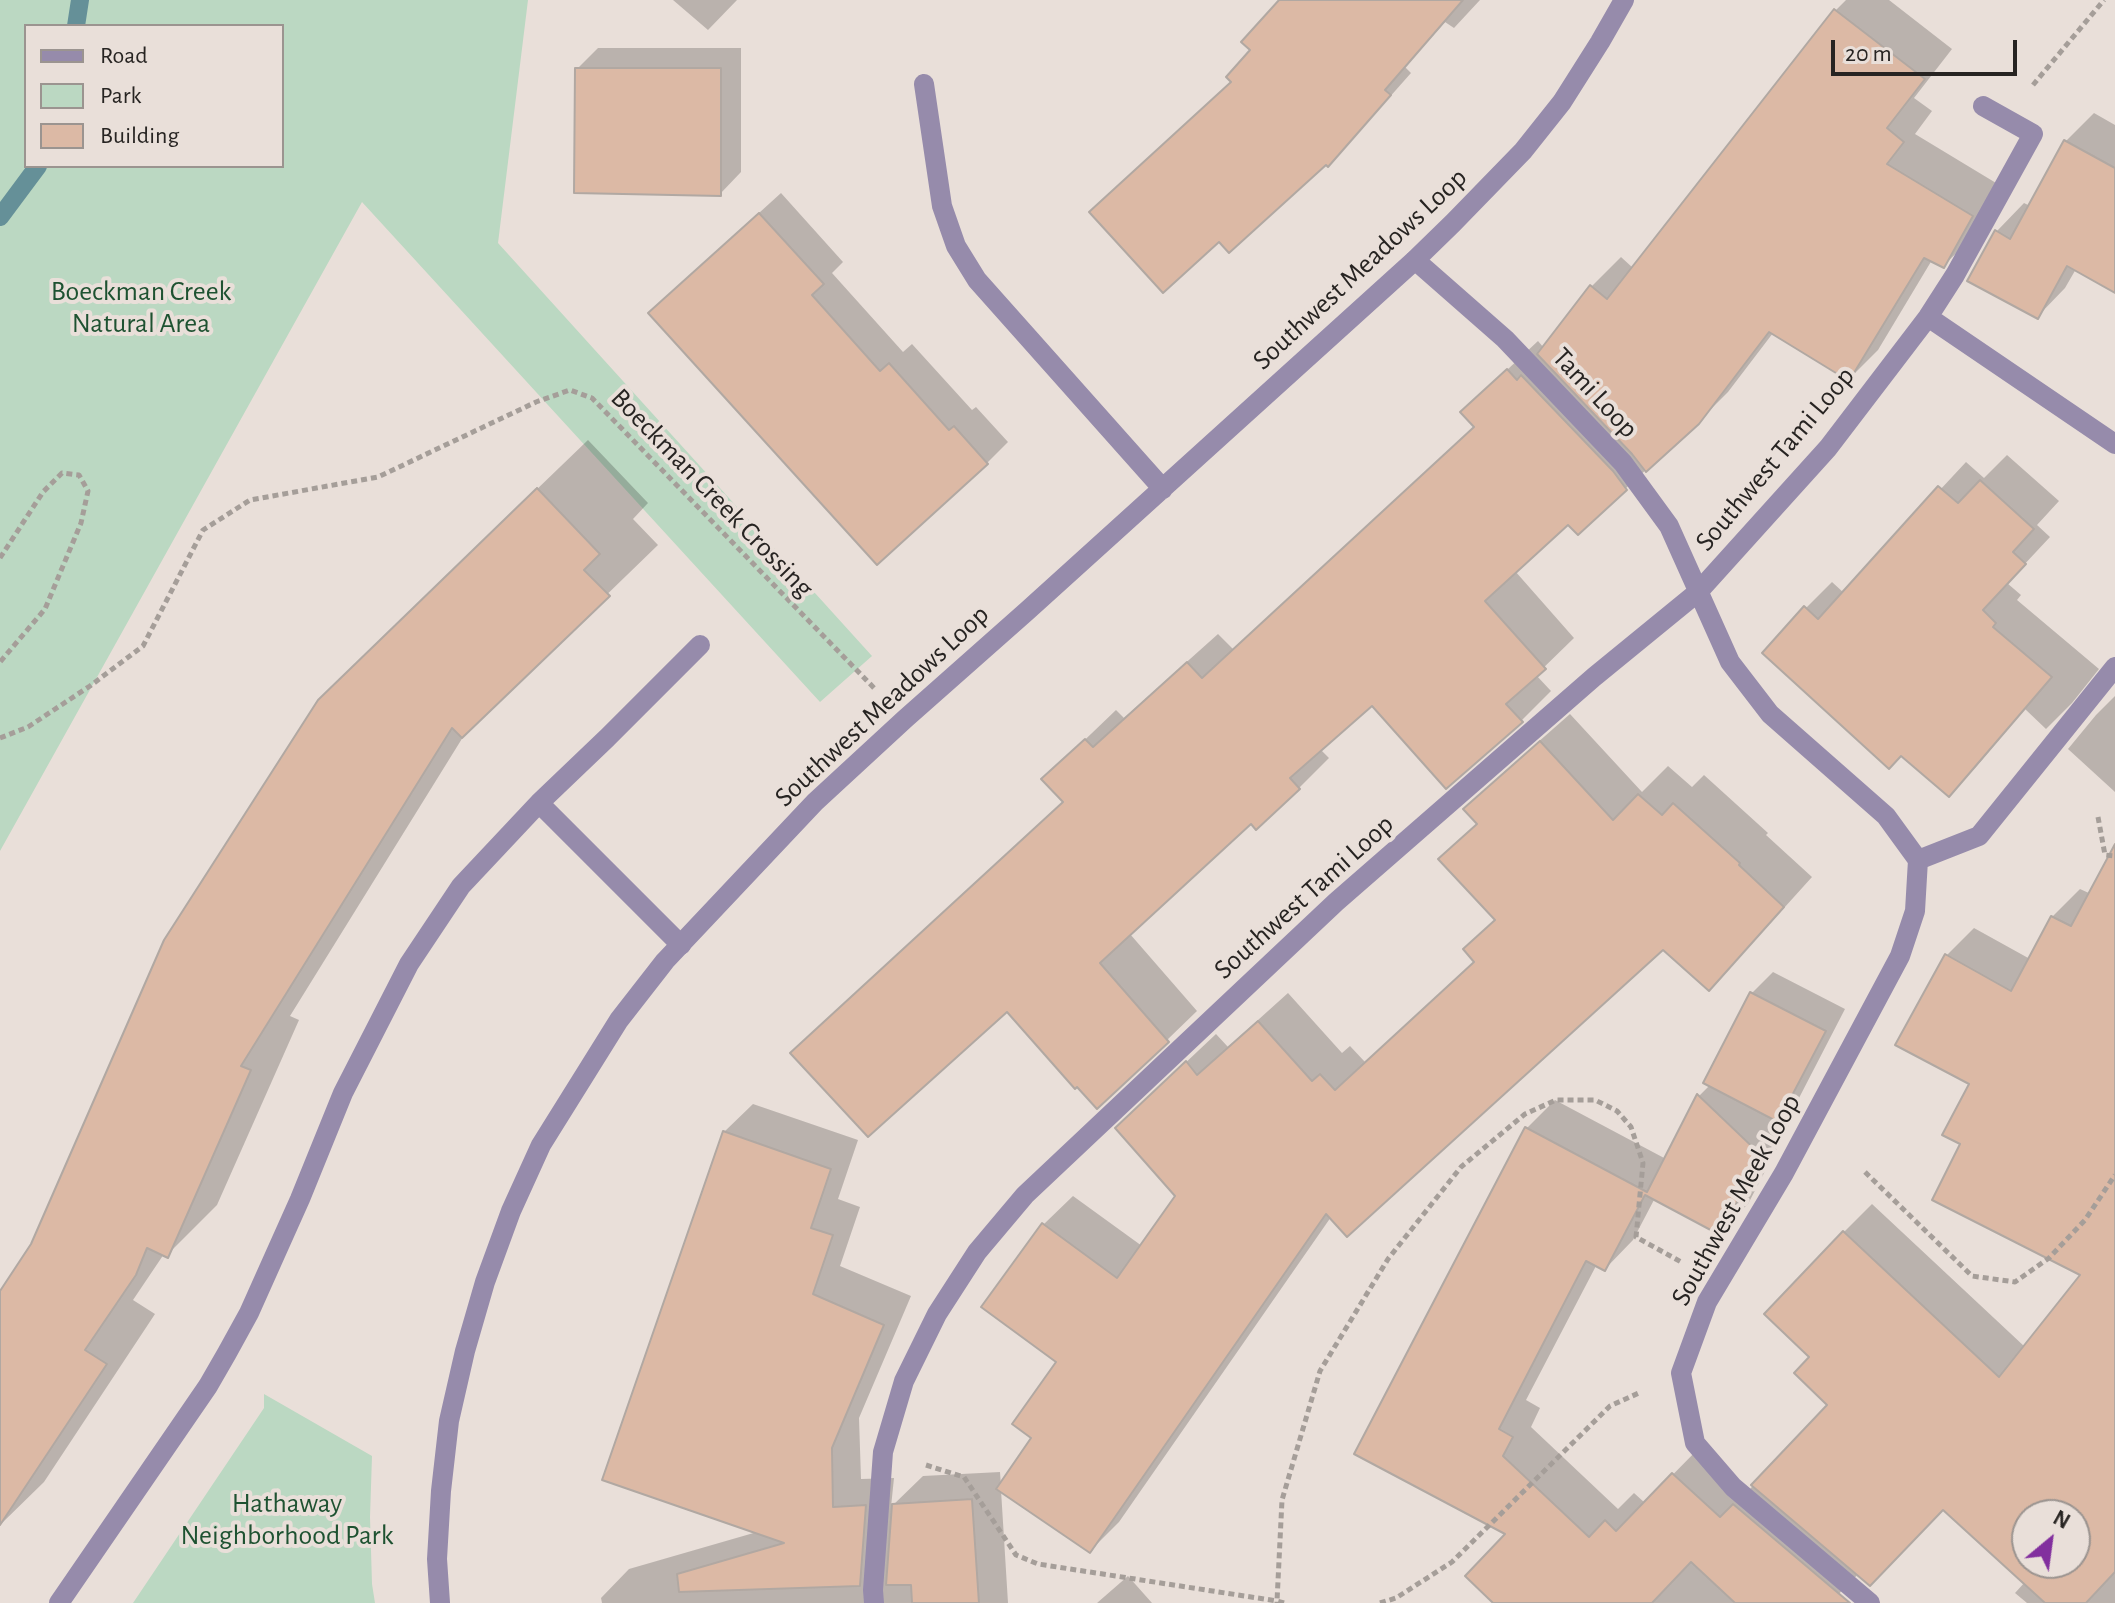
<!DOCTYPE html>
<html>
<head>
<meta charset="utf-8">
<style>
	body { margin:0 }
	#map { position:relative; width:2115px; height:1603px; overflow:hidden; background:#e9dfd9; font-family:"Alegreya Sans",sans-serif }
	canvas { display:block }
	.legend { position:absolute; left:24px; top:24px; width:260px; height:144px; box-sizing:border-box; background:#e9dfd9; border:2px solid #9b9490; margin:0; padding:10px 14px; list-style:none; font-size:24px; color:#272422 }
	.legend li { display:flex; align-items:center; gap:16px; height:40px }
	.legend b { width:40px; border:2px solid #9b9490 }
	.north { position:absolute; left:2011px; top:1499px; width:80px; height:80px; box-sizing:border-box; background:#e9dfd9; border:2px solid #9b9490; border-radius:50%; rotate:29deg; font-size:22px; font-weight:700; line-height:32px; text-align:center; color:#272422 }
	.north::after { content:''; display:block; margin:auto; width:28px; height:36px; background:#822f9e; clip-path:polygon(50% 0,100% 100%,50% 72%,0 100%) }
	.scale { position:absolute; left:1831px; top:40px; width:186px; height:36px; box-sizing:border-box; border:4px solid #272422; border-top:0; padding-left:10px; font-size:24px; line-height:28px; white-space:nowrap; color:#272422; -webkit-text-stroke:6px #e9dfd9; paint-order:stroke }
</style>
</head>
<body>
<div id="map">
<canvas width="2115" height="1603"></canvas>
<ul class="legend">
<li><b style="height:10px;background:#968bab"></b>Road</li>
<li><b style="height:22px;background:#bbd8c2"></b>Park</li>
<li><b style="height:22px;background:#dcb9a5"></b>Building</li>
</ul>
<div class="north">N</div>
<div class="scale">20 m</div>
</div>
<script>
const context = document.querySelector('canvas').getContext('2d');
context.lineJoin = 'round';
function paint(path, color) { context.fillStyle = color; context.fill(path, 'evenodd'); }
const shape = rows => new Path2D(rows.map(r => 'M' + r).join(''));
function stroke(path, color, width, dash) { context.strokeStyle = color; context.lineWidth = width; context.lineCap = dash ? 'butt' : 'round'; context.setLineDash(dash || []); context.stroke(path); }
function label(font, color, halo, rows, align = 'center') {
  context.font = font + ' "Alegreya Sans",sans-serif'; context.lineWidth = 8; context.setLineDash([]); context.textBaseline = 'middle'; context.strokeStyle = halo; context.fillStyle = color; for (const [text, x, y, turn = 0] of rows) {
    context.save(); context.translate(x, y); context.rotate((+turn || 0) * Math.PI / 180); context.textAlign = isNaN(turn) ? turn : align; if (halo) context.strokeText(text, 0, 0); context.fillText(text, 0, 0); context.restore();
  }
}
const green = shape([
	[0,0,528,0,498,243,872,656,820,702,362,202,0,851],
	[26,26,282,26,282,166,26,166],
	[264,1394,372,1456,370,1517,372,1584,375,1603,133,1603,264,1408]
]);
const shadow = shape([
	[673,0,737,0,708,30],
	[1281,0,1480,0,1454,28,1445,22,1405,67,1411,73,1349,143,1326,163,1233,81],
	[1846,0,1889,0,1952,49,1914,98,1932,111,1915,134,2001,186,1973,237,1943,266,1932,260,1878,350,1849,379,1773,333,1728,392,1697,423,1625,489,1569,522,1515,571,1574,638,1536,675,1551,691,1521,721,1372,703,1320,749,1329,758,1299,788,1256,827,1251,821,1130,934,1197,1011,1167,1040,1007,1009,793,1053,822,1023,1064,801,1044,779,1116,710,1124,718,1218,634,1233,649,1476,426,1462,412,1538,341,1544,348,1592,286,1621,257,1633,268,1836,10],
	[598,48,741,48,741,172,720,194,577,69],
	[2094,113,2115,125,2115,290,2076,269,2065,288,2038,316,1969,280,1997,231,2024,203,2030,206,2066,141],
	[781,193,843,262,832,273,903,352,912,344,972,410,976,407,1008,442,987,463,672,292],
	[588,440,648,503,633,519,658,545,468,729,290,1016,299,1020,217,1205,167,1255,164,1254,133,1300,155,1314,44,1482,0,1525,0,1295,33,1245,370,650],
	[2007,455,2059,501,2037,525,2050,537,2007,583,2021,595,2017,600,2099,669,2072,703,2046,729,2025,709,1975,768,1948,794,1806,608,1832,582,1844,593,1966,462,1984,478],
	[2115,696,2115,792,2068,749,2096,715],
	[1570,714,1642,792,1668,766,1692,787,1704,775,1768,833,1766,835,1812,877,1738,959,1709,988,1663,947,1331,1217,1119,1522,1090,1551,1001,1490,1008,1603,602,1603,601,1598,629,1569,757,1532,724,1132,753,1104,858,1140,838,1199,860,1207,840,1266,911,1296,859,1418,861,1479,894,1478,891,1507,923,1476,1000,1472,1001,1486,1034,1437,1058,1362,1044,1224,1073,1196,1142,1246,1177,1195,1146,1100,1216,1034,1228,1047,1288,993,1342,1053,1350,1046,1365,1062,1476,961,1465,949,1496,919,1441,859,1478,823,1466,809,1495,780],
	[2115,848,2115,1118,1963,1143,1972,1083,1946,956,1974,928,2030,959,2052,917,2080,889,2091,894],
	[1773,972,1845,1009,1799,1098,1780,1117,1789,1125,1748,1204,1719,1232,1655,1198,1633,1240,1605,1269,1597,1264,1526,1400,1540,1408,1531,1427,1618,1509,1634,1493,1645,1503,1701,1446,1749,1490,1830,1405,1812,1356,1844,1232,1872,1204,2025,1347,2115,1232,2115,1603,2027,1603,2015,1593,2025,1582,1943,1507,1867,1565,1830,1603,1496,1603,1508,1534,1356,1453,1527,1128,1555,1100,1666,1159,1699,1096,1710,1085,1752,993],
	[2027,1515,2075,1515,2075,1563,2027,1563],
	[1128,1576,1152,1603,1097,1603]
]);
const stream = shape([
	[76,26,80,0],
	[0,217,38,166]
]);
const building = shape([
	[1279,0,1463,0,1385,90,1391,95,1328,167,1326,165,1229,253,1219,242,1163,293,1089,212,1231,82,1226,77,1250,50,1241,42,1279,0],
	[1834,9,1925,79,1887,128,1904,142,1887,164,1973,216,1944,268,1924,258,1849,381,1769,332,1699,424,1646,472,1632,454,1537,354,1590,285,1607,299,1834,9],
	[575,68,721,68,721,196,574,193,575,68],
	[2064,140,2115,168,2115,293,2067,266,2038,319,1967,281,1995,230,2010,239,2064,140],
	[759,213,824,284,812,295,880,371,889,363,949,430,954,426,988,464,877,565,648,313,759,213],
	[1507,369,1517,380,1521,375,1613,471,1627,490,1578,535,1568,525,1485,601,1546,669,1506,704,1523,722,1446,789,1372,706,1290,778,1300,789,1256,830,1251,824,1100,963,1169,1042,1097,1109,1077,1087,1075,1089,1007,1012,868,1137,790,1053,1063,802,1041,779,1085,739,1093,747,1187,662,1202,678,1474,427,1460,412,1507,369],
	[1980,480,2034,529,2013,552,2026,564,1983,610,1996,623,1993,627,2052,677,1949,797,1901,756,1889,769,1762,653,1804,606,1818,619,1938,486,1958,503,1980,480],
	[537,488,600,554,584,570,610,596,462,738,452,728,241,1066,251,1070,168,1258,147,1248,136,1275,85,1350,107,1364,0,1525,0,1291,31,1244,164,940,318,700,537,488],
	[1540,741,1613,820,1638,794,1662,815,1673,803,1740,863,1739,865,1784,907,1709,991,1663,950,1347,1237,1326,1214,1090,1553,996,1489,1031,1438,1012,1424,1056,1362,981,1307,1042,1223,1117,1278,1175,1196,1115,1128,1186,1061,1197,1075,1258,1021,1312,1081,1320,1074,1335,1090,1474,962,1463,949,1495,920,1438,859,1477,824,1463,809,1540,741],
	[2115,844,2115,1572,2086,1603,2045,1603,1943,1510,1870,1586,1751,1485,1827,1405,1794,1373,1809,1357,1764,1314,1843,1231,1999,1377,2080,1275,1932,1200,1960,1144,1942,1135,1969,1084,1895,1045,1945,954,2011,991,2051,916,2071,926,2115,844],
	[2027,1515,2075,1515,2075,1563,2027,1563,2027,1515],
	[1750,992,1826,1031,1778,1122,1703,1083,1750,992],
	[1697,1094,1761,1155,1720,1235,1645,1195,1605,1271,1586,1261,1499,1429,1513,1437,1503,1456,1589,1537,1605,1520,1616,1531,1672,1473,1720,1517,1733,1504,1850,1603,1735,1603,1691,1562,1652,1603,1493,1603,1465,1576,1505,1534,1354,1454,1525,1127,1647,1192,1697,1094],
	[723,1131,831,1169,811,1228,833,1235,813,1294,884,1325,832,1448,833,1507,866,1505,860,1586,679,1592,677,1574,784,1543,602,1480,723,1131],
	[972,1499,979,1603,912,1603,911,1585,886,1585,892,1504,972,1499]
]);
const path = shape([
	[2033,85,2104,0],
	[0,558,43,492,62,473,79,475,88,491,81,523,45,609,0,662],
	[0,738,28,727,90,686,143,646,203,530,250,500,378,477,536,402,570,390,592,398,876,690],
	[2098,817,2105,855,2115,856],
	[1865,1172,1972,1276,2015,1282,2049,1258,2085,1220,2115,1175],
	[926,1465,964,1477,1016,1555,1038,1564,1277,1601,1277,1603],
	[1284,1603,1277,1601,1282,1500,1320,1371,1388,1259,1461,1167,1525,1114,1556,1100,1595,1100,1617,1111,1631,1127,1643,1163,1636,1237,1683,1263],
	[1380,1603,1396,1598,1452,1562,1610,1406,1641,1392]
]);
const service = shape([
	[1415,260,1505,339,1623,463,1669,526,1730,662,1770,714,1886,816,1918,860],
	[1928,317,2115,444],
	[539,803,681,945],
	[1918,860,1979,836,2115,667],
	[59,1603,208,1386,227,1353,249,1313,300,1199,343,1093,409,964,461,886,539,803,607,738,700,645],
	[874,1603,873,1590,883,1452,904,1381,937,1314,977,1252,1025,1195,1336,902,1594,677,1698,592,1828,448,1928,317,1955,275,2033,134,1983,106],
	[1870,1603,1733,1487,1695,1443,1681,1373,1707,1302,1784,1173,1900,956,1915,911,1918,860]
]);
const minor = shape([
	[924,84,942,206,956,246,977,280,1163,489],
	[440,1603,437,1559,441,1491,449,1421,465,1351,485,1282,511,1211,541,1145,619,1020,665,961,815,802,905,719,1027,611,1415,260,1453,223,1523,151,1562,102,1600,42,1624,0]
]);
const streetNames = [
	["Southwest Meadows Loop",1360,269,-43],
	["Tami Loop",1595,393,47],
	["Southwest Tami Loop",1775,459,-50],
	["Boeckman Creek Crossing",712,493,46],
	["Southwest Meadows Loop",882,706,-43],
	["Southwest Tami Loop",1304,897,-42],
	["Southwest Meek Loop",1736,1200,-61]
];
const parkNames = [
	["Boeckman Creek",141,292],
	["Natural Area",141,324],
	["Hathaway",287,1504],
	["Neighborhood Park",287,1536]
];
paint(green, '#bbd8c2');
paint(shadow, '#0003');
stroke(stream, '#659098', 18);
paint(building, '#dcb9a5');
stroke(building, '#b1a8a2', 2);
stroke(path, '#a59e99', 5, [6, 4]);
stroke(service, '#968bab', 20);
stroke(minor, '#968bab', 20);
label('28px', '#272422', '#e9dfd9', streetNames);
label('28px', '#1e5231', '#e9dfd9', parkNames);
</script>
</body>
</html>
